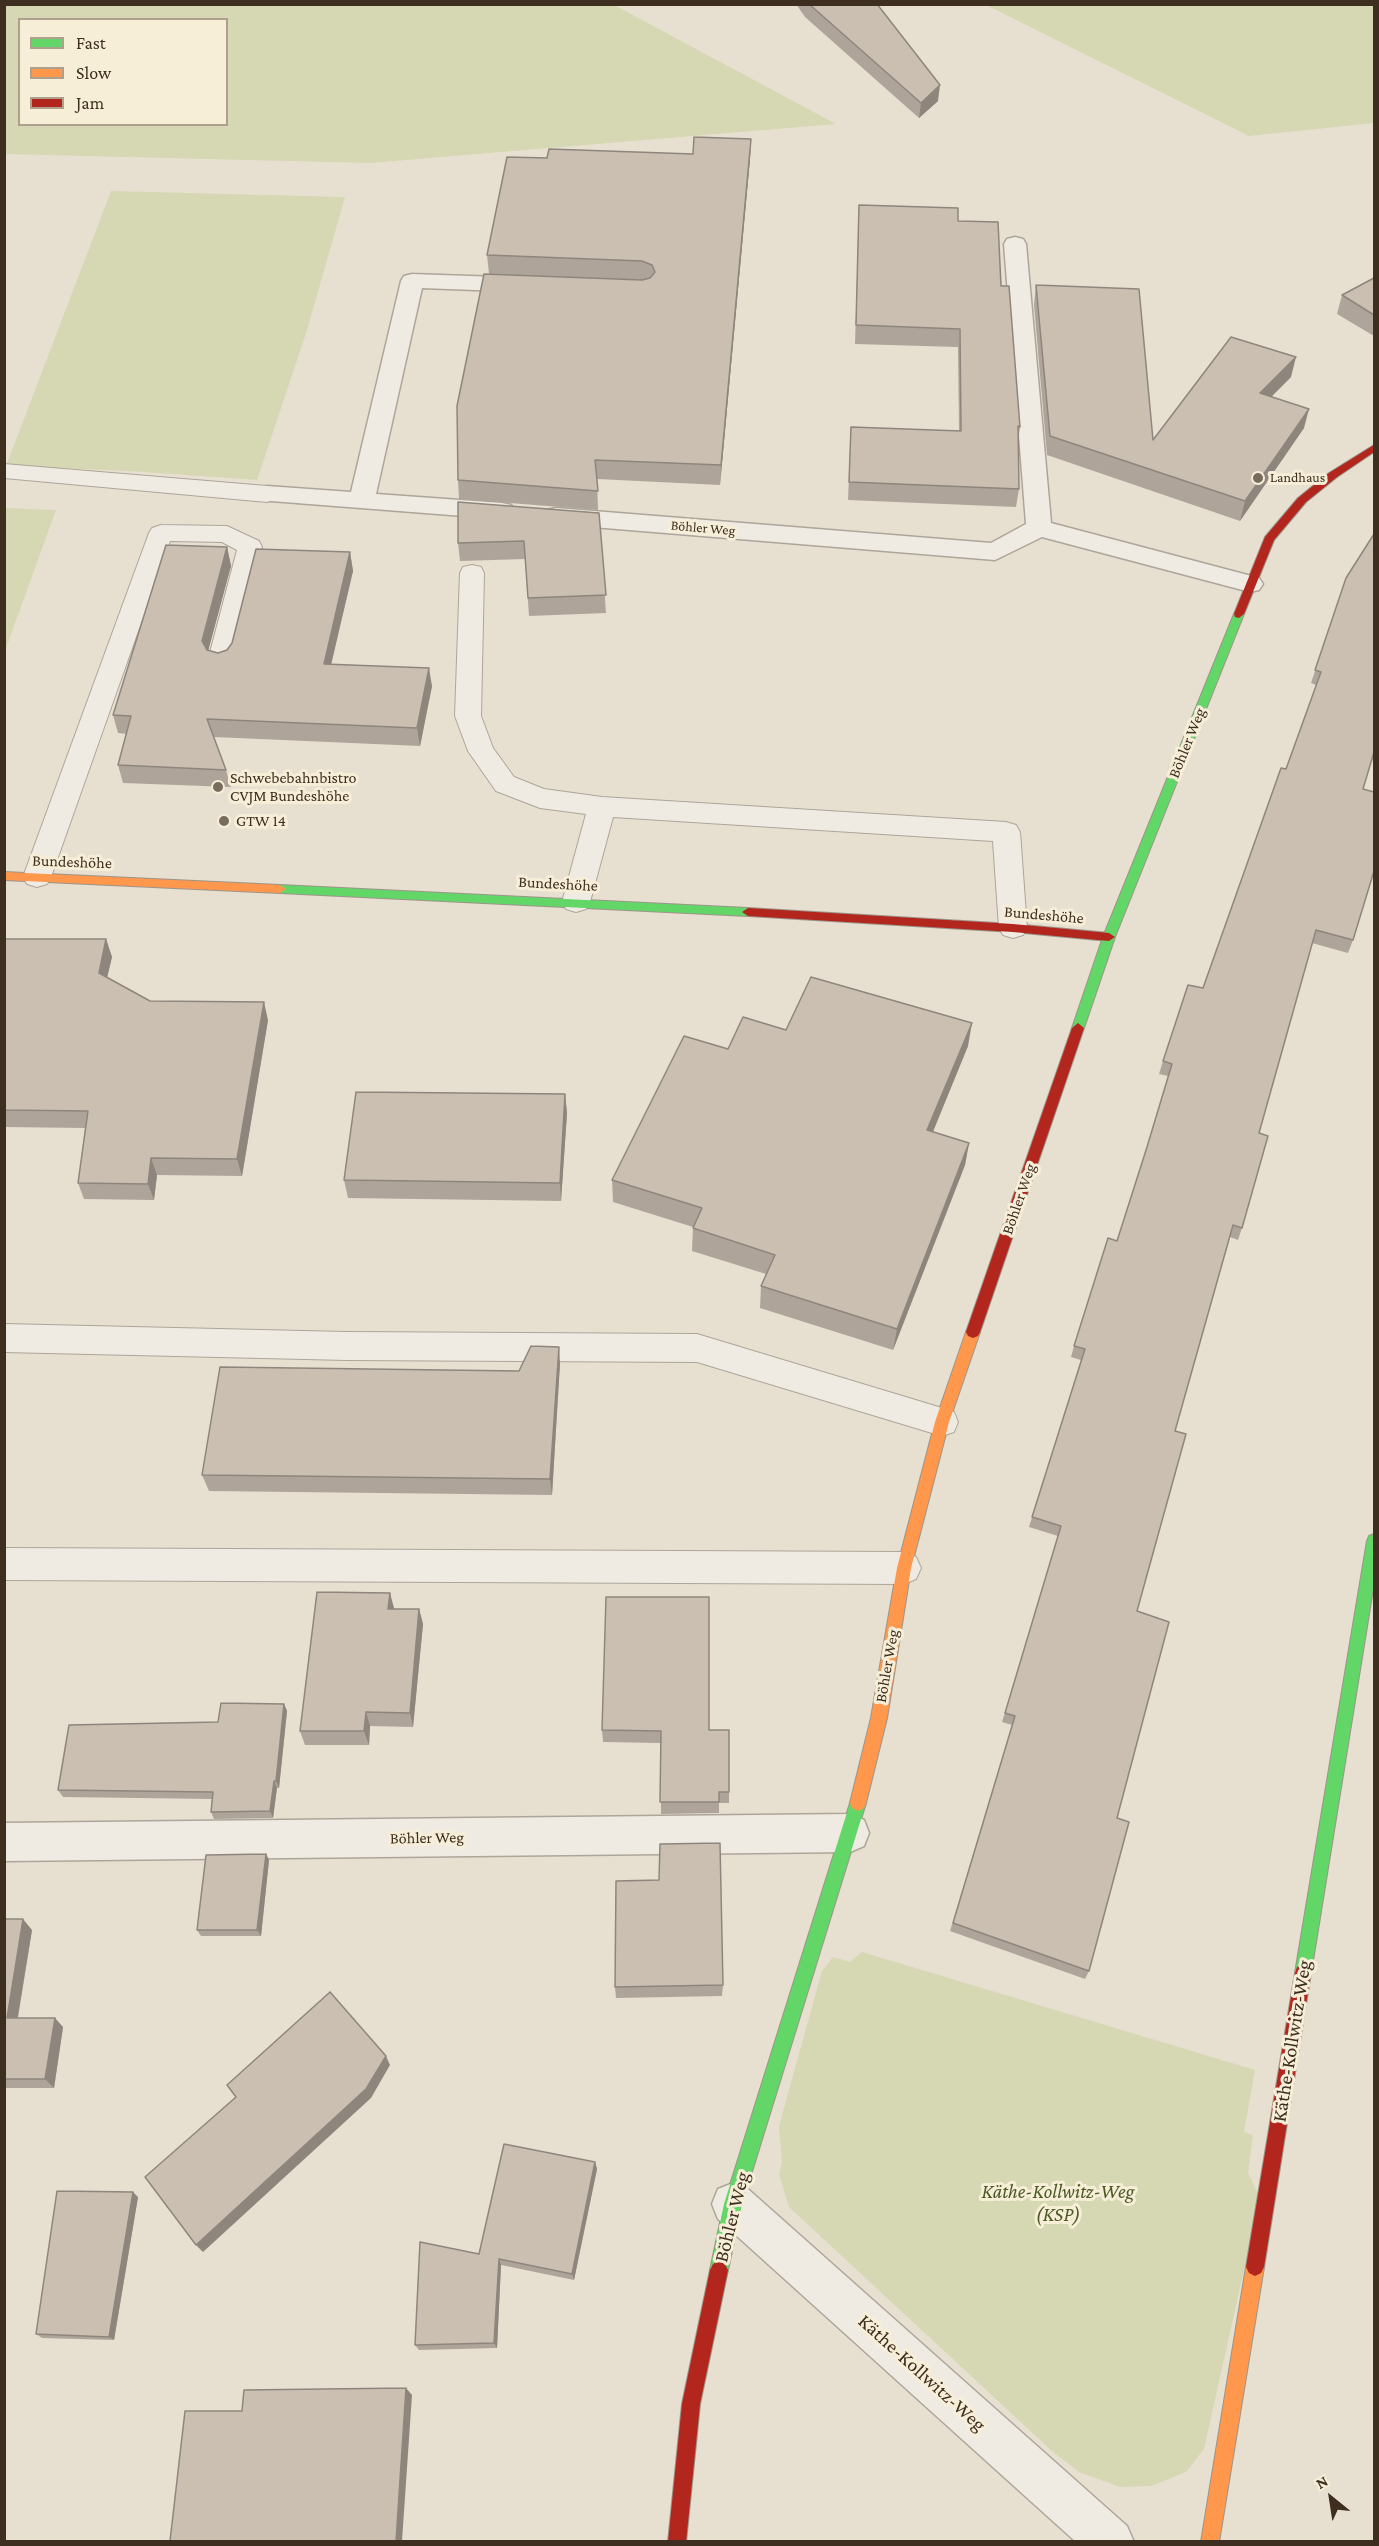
<!DOCTYPE html>
<html>
<head>
<meta charset="utf-8">
<style>
	body { margin:0 }
	#map { position:relative; width:1379px; height:2546px; overflow:hidden; background:#e7e0d1; font-family:"Crimson Pro",serif }
	canvas { display:block }
	.frame { position:absolute; inset:0; border:6px solid #3d2e20; pointer-events:none }
	.legend { position:absolute; left:18px; top:18px; width:210px; height:108px; box-sizing:border-box; background:#f7eed8; border:2px solid #ada18e; margin:0; padding:8px 10px; list-style:none; font-size:18px; color:#3d2e20 }
	.legend li { display:flex; align-items:center; gap:12px; height:30px }
	.legend b { width:30px; border:2px solid #ada18e }
	.north { position:absolute; left:1301px; top:2468px; width:60px; height:60px; -webkit-text-stroke:4px #f7eed8; paint-order:stroke; rotate:330deg; font-size:16px; font-weight:700; line-height:24px; text-align:center; color:#3d2e20 }
	.north::after { content:''; display:block; margin:auto; width:21px; height:27px; background:#3d2e20; clip-path:polygon(50% 0,100% 100%,50% 72%,0 100%) }
</style>
</head>
<body>
<div id="map">
<canvas width="1379" height="2546"></canvas>
<div class="frame"></div>
<ul class="legend">
<li><b style="height:8px;background:#63d668"></b>Fast</li>
<li><b style="height:8px;background:#ff974d"></b>Slow</li>
<li><b style="height:8px;background:#b3261e"></b>Jam</li>
</ul>
<div class="north">N</div>
</div>
<script>
const context = document.querySelector('canvas').getContext('2d');
context.lineJoin = 'round';
function paint(path, color) { context.fillStyle = color; context.fill(path, 'evenodd'); }
const shape = rows => new Path2D(rows.map(r => 'M' + r).join(''));
function stroke(path, color, width, dash) { context.strokeStyle = color; context.lineWidth = width; context.lineCap = dash ? 'butt' : 'round'; context.setLineDash(dash || []); context.stroke(path); }
function label(font, color, halo, rows, align = 'center') {
  context.font = font + ' "Crimson Pro",serif'; context.lineWidth = 6; context.setLineDash([]); context.textBaseline = 'middle'; context.strokeStyle = halo; context.fillStyle = color; for (const [text, x, y, turn = 0] of rows) {
    context.save(); context.translate(x, y); context.rotate((+turn || 0) * Math.PI / 180); context.textAlign = isNaN(turn) ? turn : align; if (halo) context.strokeText(text, 0, 0); context.fillText(text, 0, 0); context.restore();
  }
}
const green = shape([
	[5,4,614,5,836,124,370,163,5,154],
	[20,20,226,20,226,124,20,124],
	[986,5,1374,5,1374,123,1249,136],
	[111,191,345,197,307,330,257,480,129,471,6,466],
	[5,508,56,510,5,651,4,508],
	[862,1952,1255,2070,1244,2132,1253,2135,1248,2173,1260,2198,1204,2449,1186,2472,1151,2486,1120,2487,1079,2472,1053,2452,789,2207,779,2174,782,2163,779,2126,822,1971,833,1957,850,1962]
]);
const lane = shape([
	[4,464,267,486,275,489,279,494,275,499,267,502,4,478,4,464],
	[161,525,227,526,259,541,262,547,234,660,230,666,221,669,212,666,208,660,237,550,222,542,170,541,51,877,47,884,37,887,27,884,23,877,149,533,152,528,161,525],
	[472,565,481,567,484,573,481,716,493,748,514,777,544,789,602,797,1006,822,1016,825,1020,832,1027,928,1023,935,1013,938,1003,935,999,928,993,841,613,817,590,902,586,909,576,912,566,909,562,902,586,814,540,808,496,791,468,751,455,716,460,573,463,567,472,565],
	[4,1324,347,1332,697,1334,942,1408,954,1412,958,1422,954,1432,942,1436,697,1362,347,1360,4,1352,4,1324],
	[4,1548,904,1552,916,1557,921,1568,916,1579,904,1584,4,1580,4,1548]
]);
const street = shape([
	[1015,237,1023,239,1026,244,1051,523,1259,578,1263,584,1259,590,1250,592,1042,537,995,560,556,524,547,522,543,516,547,510,556,508,991,543,1026,524,1004,244,1007,239,1015,237],
	[412,274,527,278,535,280,538,285,535,290,527,292,422,288,376,494,502,503,511,505,515,511,511,517,502,519,258,500,254,494,258,488,267,486,351,492,401,281,404,276,412,274],
	[850,1814,864,1820,869,1833,864,1846,850,1852,4,1861,4,1823,850,1814],
	[733,2183,748,2189,1127,2526,1134,2542,1076,2542,718,2219,712,2204,718,2189,733,2183]
]);
const fast = shape([
	[1239,610,1244,614,1115,937,1084,1028,1082,1031,1074,1031,1072,1028,1103,937,1234,614,1239,610],
	[280,885,748,908,754,912,748,916,280,893,274,889,280,885],
	[1374,1534,1374,1583,1311,1973,1309,1979,1303,1981,1297,1979,1295,1973,1367,1541,1369,1536,1374,1534],
	[858,1795,864,1798,866,1803,742,2204,728,2270,725,2276,719,2279,713,2276,710,2270,724,2204,850,1803,852,1798,858,1795]
]);
const slow = shape([
	[4,872,280,885,286,889,280,893,4,880,4,872],
	[973,1326,978,1328,980,1332,949,1422,911,1568,887,1718,866,1803,864,1808,858,1811,852,1808,850,1803,871,1718,897,1568,935,1422,966,1332,968,1328,973,1326],
	[1255,2258,1261,2261,1264,2267,1219,2542,1201,2542,1246,2267,1249,2261,1255,2258]
]);
const jam = shape([
	[1374,445,1374,452,1337,477,1306,502,1274,540,1244,614,1239,618,1235,617,1234,614,1265,537,1298,498,1329,473,1374,445],
	[748,908,1013,924,1109,933,1115,937,1109,941,1013,932,748,916,742,912,748,908],
	[1078,1023,1084,1028,980,1332,978,1336,973,1338,968,1336,966,1332,1072,1028,1078,1023],
	[1303,1965,1309,1967,1311,1973,1264,2267,1261,2273,1255,2276,1249,2273,1246,2267,1295,1973,1297,1967,1303,1965],
	[719,2261,725,2264,728,2270,700,2404,686,2542,668,2542,682,2404,710,2270,713,2264,719,2261]
]);
const wall = shape([
	[796,4,877,4,938,101,919,118,805,17],
	[751,139,750,159,720,485,597,479,598,510,459,499,458,480,489,274,487,255,547,158,693,154],
	[859,205,958,221,1001,286,1020,427,1018,442,1019,489,1016,507,848,500,851,427,959,431,958,347,855,344],
	[1374,278,1374,336,1337,314,1342,295],
	[1036,285,1153,440,1291,377,1271,397,1304,428,1240,521,1047,455,1034,305],
	[599,513,606,613,529,616,525,559,460,561,458,543],
	[227,547,231,566,208,650,218,653,227,650,350,552,353,571,331,664,432,686,420,746,214,737,226,770,231,787,123,783,118,765,126,734,118,733,113,715],
	[1346,578,1363,789,1353,940,1348,953,1312,943,1259,1133,1242,1228,1238,1240,1230,1237,1175,1431,1137,1611,1117,1818,1089,1971,1085,1979,950,1931,1012,1725,1002,1722,1058,1536,1029,1527,1081,1360,1071,1357,1074,1346,1117,1241,1147,1147,1168,1076,1159,1074,1163,1061,1203,988,1286,769,1316,685,1311,683],
	[4,939,106,939,112,957,107,978,150,1001,268,1020,242,1176,157,1175,154,1200,84,1199,78,1183,85,1128,4,1127],
	[786,1030,968,1046,933,1132,969,1143,965,1165,893,1350,760,1308,761,1286,766,1274,692,1251,693,1227,613,1202,612,1180,728,1049],
	[565,1094,567,1113,561,1201,348,1198,344,1180],
	[560,1363,552,1495,209,1491,202,1475,519,1371],
	[390,1593,393,1609,419,1609,423,1624,413,1727,370,1726,369,1745,305,1745,300,1731],
	[284,1704,287,1711,279,1788,277,1788,273,1818,214,1819,211,1812,212,1799,63,1797,58,1790,218,1722],
	[602,1730,709,1730,729,1792,729,1803,719,1803,719,1813,661,1814,661,1743,603,1742],
	[266,1854,269,1860,261,1936,201,1936,197,1930],
	[659,1880,723,1985,722,1996,616,1998,615,1987],
	[4,1919,32,1930,18,2018,63,2027,54,2088,4,2088],
	[595,2162,597,2169,574,2280,501,2265,497,2348,419,2350,415,2345,479,2254],
	[138,2197,114,2340,42,2338,36,2334]
]);
const shadedWall = shape([
	[940,85,938,101,919,118,921,103],
	[751,139,750,159,720,485,721,465],
	[1296,357,1291,377,1255,413,1260,393],
	[1309,409,1304,428,1240,521,1245,501],
	[227,547,231,566,206,659,202,641],
	[350,552,353,571,327,682,324,664],
	[429,668,432,686,420,746,417,728],
	[106,939,112,957,104,990,99,973],
	[264,1002,268,1020,242,1176,237,1159],
	[972,1023,968,1046,924,1153,927,1130],
	[565,1094,567,1113,561,1201,560,1183],
	[969,1143,965,1165,893,1350,897,1329],
	[151,1158,157,1175,154,1200,148,1184],
	[559,1347,560,1363,552,1495,550,1479],
	[390,1593,394,1608,392,1624,388,1609],
	[419,1609,423,1624,413,1727,410,1713],
	[284,1704,287,1711,279,1788,276,1781],
	[366,1712,370,1726,369,1745,364,1731],
	[274,1781,277,1788,273,1818,270,1811],
	[266,1854,269,1860,261,1936,257,1930],
	[23,1919,32,1930,16,2027,7,2018],
	[55,2018,63,2027,54,2088,45,2079],
	[386,2056,390,2065,371,2098,203,2252,196,2245],
	[595,2162,597,2169,574,2280,572,2274],
	[133,2192,138,2197,114,2340,109,2337],
	[499,2259,501,2265,497,2348,494,2343],
	[406,2388,412,2395,402,2541,396,2541]
]);
const building = shape([
	[809,4,877,4,940,85,921,103,809,4],
	[694,137,751,139,721,465,595,460,598,491,458,480,457,406,484,274,642,280,650,278,655,272,652,265,642,261,487,255,507,157,547,158,549,149,693,154,694,137],
	[859,205,958,208,958,221,998,222,1001,286,1009,286,1020,427,1018,426,1019,489,849,482,851,427,961,431,960,329,856,325,859,205],
	[1374,278,1374,315,1342,295,1374,278],
	[1036,285,1139,289,1153,440,1231,337,1296,357,1260,393,1309,409,1245,501,1050,436,1036,285],
	[458,502,599,513,606,595,528,598,524,541,458,543,458,502],
	[1374,534,1374,752,1363,789,1374,792,1374,871,1353,940,1316,930,1259,1133,1268,1136,1242,1228,1233,1225,1175,1431,1186,1434,1137,1611,1169,1622,1117,1818,1129,1822,1089,1971,953,1923,1015,1716,1005,1713,1061,1526,1032,1517,1085,1349,1074,1346,1108,1238,1117,1241,1147,1147,1172,1064,1163,1061,1188,985,1203,988,1281,768,1286,769,1321,672,1315,670,1346,578,1374,534],
	[166,545,227,547,202,641,207,650,218,653,227,650,232,643,256,549,350,552,324,664,429,668,417,728,207,719,226,770,118,765,131,716,113,715,166,545],
	[4,939,106,939,99,973,150,1001,264,1002,237,1159,151,1158,148,1184,78,1183,88,1111,4,1110,4,939],
	[811,977,972,1023,927,1130,969,1143,897,1329,761,1286,775,1255,693,1228,702,1208,612,1180,684,1036,728,1049,743,1017,786,1030,811,977],
	[356,1092,565,1094,560,1183,344,1180,356,1092],
	[531,1346,559,1347,550,1479,202,1475,220,1367,519,1371,531,1346],
	[317,1592,390,1593,388,1609,419,1609,410,1713,366,1712,364,1731,300,1731,317,1592],
	[606,1597,709,1597,709,1730,729,1730,729,1792,719,1792,719,1802,660,1802,661,1731,602,1730,606,1597],
	[221,1703,284,1704,276,1781,274,1781,270,1811,211,1812,213,1792,58,1790,69,1725,218,1722,221,1703],
	[720,1843,723,1985,615,1987,616,1881,659,1880,660,1844,720,1843],
	[266,1854,257,1930,197,1930,206,1855,266,1854],
	[4,1919,23,1919,7,2018,55,2018,45,2079,4,2079,4,1919],
	[330,1992,386,2056,366,2089,196,2245,145,2177,236,2097,227,2085,330,1992],
	[504,2144,595,2162,572,2274,499,2259,494,2343,415,2345,420,2242,479,2254,504,2144],
	[57,2191,133,2192,109,2337,36,2334,57,2191],
	[406,2388,396,2541,170,2541,185,2411,242,2411,244,2390,406,2388]
]);
const markers = [
	[1258,478,6,"#786c5e"],
	[218,787,6,"#786c5e"],
	[224,821,6,"#786c5e"]
];
const farPoinames = [
	["Landhaus",1270,478]
];
const farStreetnames = [
	["Böhler Weg",703,528,5]
];
const streetNames = [
	["Böhler Weg",1187,743,-68],
	["Bundeshöhe",72,862,2],
	["Bundeshöhe",558,884,3],
	["Bundeshöhe",1044,915,5],
	["Böhler Weg",1019,1199,-71],
	["Böhler Weg",887,1666,-80],
	["Böhler Weg",427,1838,-1]
];
const poiNames = [
	["Schwebebahnbistro",230,778],
	["CVJM Bundeshöhe",230,796],
	["GTW 14",236,821]
];
const nearStreetnames = [
	["Käthe-Kollwitz-Weg",1292,2041,-81],
	["Böhler Weg",732,2217,-76],
	["Käthe-Kollwitz-Weg",922,2373,42]
];
const nearParknames = [
	["Käthe-Kollwitz-Weg",1058,2192],
	["(KSP)",1058,2215]
];
paint(green, '#d6d7b3');
stroke(lane, '#ada599', 2);
stroke(street, '#ada599', 3);
stroke(fast, '#9c958a', 2);
stroke(slow, '#9c958a', 2);
stroke(jam, '#9c958a', 2);
paint(lane, '#efebe3');
paint(street, '#efebe3');
paint(fast, '#63d668');
paint(slow, '#ff974d');
paint(jam, '#b3261e');
paint(wall, '#afa499');
paint(shadedWall, '#8e867d');
paint(building, '#cbbfb2');
stroke(building, '#8e867d', 1.5);
for (const [x, y, r, color] of markers) { const dot = new Path2D(); dot.arc(x, y, r, 0, 2 * Math.PI); context.fillStyle = color; context.fill(dot); stroke(dot, '#f7eed8', 2); }
label('14px', '#3d2e20', '#f7eed8', farPoinames, 'left');
label('14px', '#3d2e20', '#f7eed8', farStreetnames);
label('16px', '#3d2e20', '#f7eed8', streetNames);
label('16px', '#3d2e20', '#f7eed8', poiNames, 'left');
label('20px', '#3d2e20', '#f7eed8', nearStreetnames);
label('italic 20px', '#4d5a26', '#f7eed8', nearParknames);
</script>
</body>
</html>
